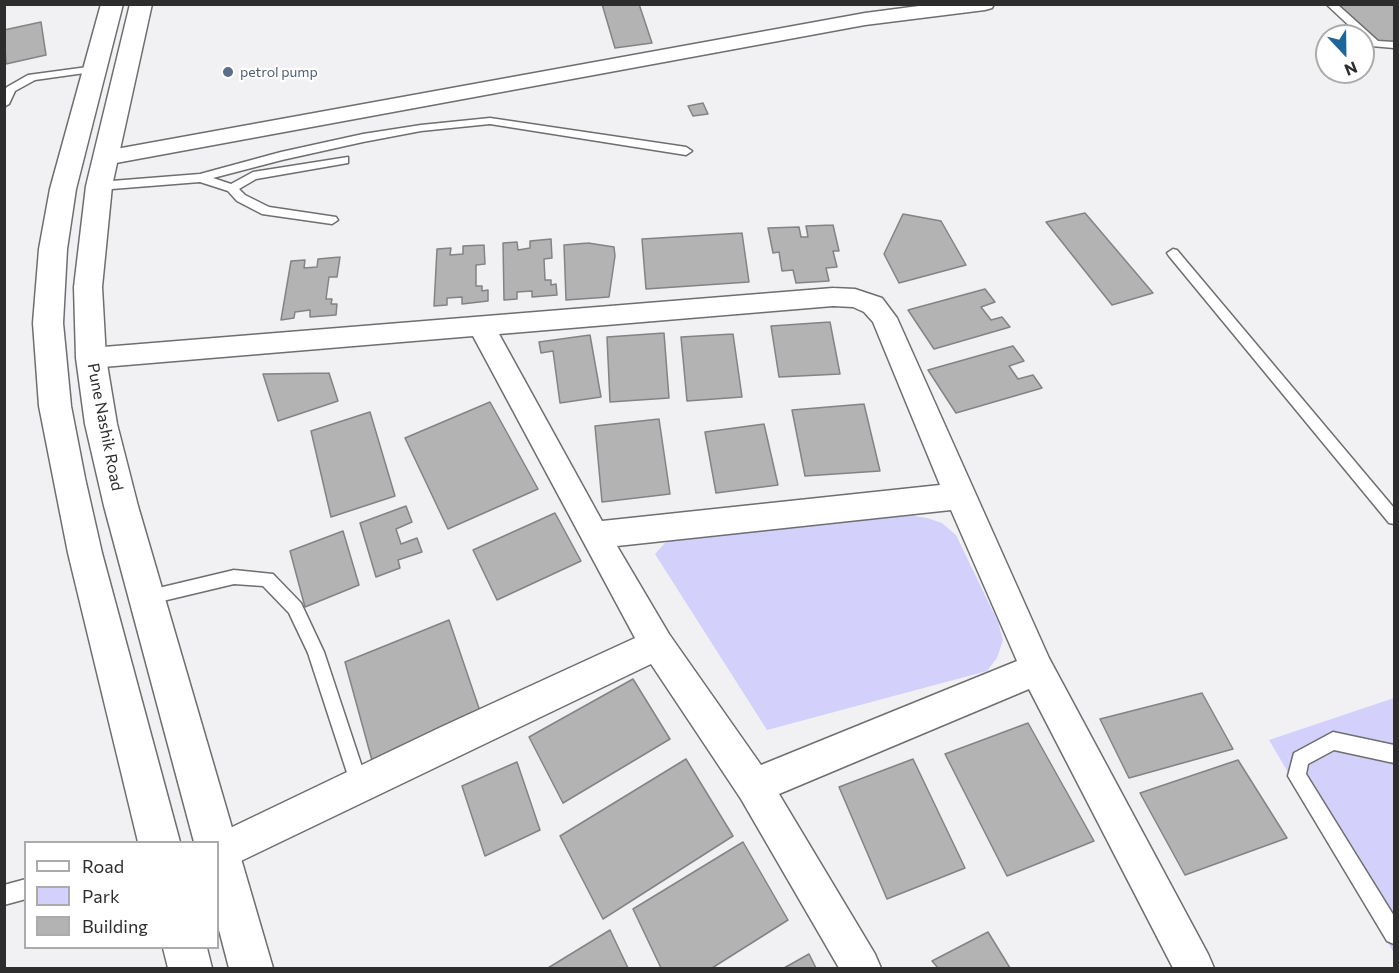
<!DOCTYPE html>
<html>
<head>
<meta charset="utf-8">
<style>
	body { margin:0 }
	#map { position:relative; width:1399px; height:973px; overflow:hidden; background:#f1f1f3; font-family:Commissioner,sans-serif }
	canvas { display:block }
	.frame { position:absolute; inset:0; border:6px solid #2d2d2e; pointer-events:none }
	.legend { position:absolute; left:24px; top:841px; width:195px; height:108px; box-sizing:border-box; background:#fff; border:2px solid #ababab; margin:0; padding:8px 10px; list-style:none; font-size:18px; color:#2d2d2e }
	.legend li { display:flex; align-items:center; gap:12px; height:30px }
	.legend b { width:30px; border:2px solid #ababab }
	.north { position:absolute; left:1315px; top:24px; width:60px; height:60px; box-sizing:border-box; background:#fff; border:2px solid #ababab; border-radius:50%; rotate:158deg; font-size:16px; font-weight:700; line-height:24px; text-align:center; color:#2d2d2e }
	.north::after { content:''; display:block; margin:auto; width:21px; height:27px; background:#1e6599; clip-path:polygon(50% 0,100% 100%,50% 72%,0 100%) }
</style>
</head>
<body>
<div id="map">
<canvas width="1399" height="973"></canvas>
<div class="frame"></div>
<ul class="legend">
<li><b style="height:8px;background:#fff"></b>Road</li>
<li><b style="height:16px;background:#d3d0fb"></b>Park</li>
<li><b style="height:16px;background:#b3b3b4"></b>Building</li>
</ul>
<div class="north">N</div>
</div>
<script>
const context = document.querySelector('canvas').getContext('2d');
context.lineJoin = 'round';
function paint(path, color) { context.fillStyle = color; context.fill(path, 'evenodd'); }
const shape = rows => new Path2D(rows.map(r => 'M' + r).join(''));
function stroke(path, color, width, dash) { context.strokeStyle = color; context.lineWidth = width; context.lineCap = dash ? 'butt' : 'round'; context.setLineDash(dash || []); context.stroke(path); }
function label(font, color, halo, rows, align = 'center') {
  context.font = font + ' Commissioner,sans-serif'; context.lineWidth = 4.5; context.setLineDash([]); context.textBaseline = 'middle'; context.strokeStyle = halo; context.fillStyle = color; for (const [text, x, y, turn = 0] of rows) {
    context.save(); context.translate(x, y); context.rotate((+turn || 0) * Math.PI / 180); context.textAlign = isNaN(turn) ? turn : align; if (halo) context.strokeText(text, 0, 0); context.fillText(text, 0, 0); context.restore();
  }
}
const green = shape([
	[903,514,927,518,942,523,956,535,998,622,1003,640,997,658,987,671,767,730,655,554,665,543,681,536],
	[1394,698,1394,953,1269,740]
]);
const building = shape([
	[602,4,639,4,652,43,615,48,602,4],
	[1338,4,1394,4,1394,42,1381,43,1338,4],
	[41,22,46,55,6,64,4,30,41,22],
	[703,103,708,114,693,116,688,106,703,103],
	[1085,213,1153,293,1112,305,1046,222,1085,213],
	[903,214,941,221,966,265,899,283,884,254,903,214],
	[833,225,839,251,833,251,837,267,826,268,829,281,796,283,793,270,782,271,779,252,773,253,768,228,799,227,801,237,808,237,806,226,833,225],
	[742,233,749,282,646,289,642,239,742,233],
	[551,239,552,258,544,259,545,280,551,280,551,285,556,284,557,295,532,297,532,291,517,292,517,299,504,300,503,243,517,242,518,250,530,248,530,241,551,239],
	[588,243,614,247,615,256,609,297,566,300,564,245,588,243],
	[484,245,485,264,476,265,476,286,482,286,482,291,488,290,488,301,462,304,462,297,447,298,447,305,434,306,437,249,451,248,450,255,463,254,463,246,484,245],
	[340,257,337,277,329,277,326,299,332,299,331,304,337,304,336,315,310,317,310,310,295,312,294,318,281,320,291,261,305,260,304,268,317,267,318,259,340,257],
	[985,289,995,302,981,307,991,320,1002,317,1010,327,934,349,908,310,985,289],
	[830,322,840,374,779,377,771,326,830,322],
	[664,333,669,398,610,402,607,337,664,333],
	[733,334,742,397,687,401,681,337,733,334],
	[590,335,601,397,560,403,553,351,541,353,539,342,590,335],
	[1013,346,1024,361,1009,366,1018,379,1033,375,1042,388,956,413,928,370,1013,346],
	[329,373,338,401,278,421,263,374,329,373],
	[490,402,538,489,448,529,405,438,490,402],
	[864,404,880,471,805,476,792,410,864,404],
	[370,412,395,496,331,517,311,431,370,412],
	[659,419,670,494,602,502,595,426,659,419],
	[764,424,778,485,716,493,705,432,764,424],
	[406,506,412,522,396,529,401,544,417,538,422,552,398,560,400,568,376,577,360,523,406,506],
	[555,513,581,561,497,600,473,550,555,513],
	[343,531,359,585,305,607,290,551,343,531],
	[449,620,482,717,373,764,345,662,449,620],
	[633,679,670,739,563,803,529,737,633,679],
	[1202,693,1233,749,1129,778,1100,719,1202,693],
	[1028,723,1094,841,1007,876,945,754,1028,723],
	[686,759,733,836,603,919,560,836,686,759],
	[913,759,965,868,887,899,839,787,913,759],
	[1238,760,1287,838,1185,875,1140,793,1238,760],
	[517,762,540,830,485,856,462,786,517,762],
	[743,842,788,920,712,968,661,968,633,909,743,842],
	[610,930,628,968,548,968,610,930],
	[988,932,1010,968,938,968,932,961,988,932],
	[809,954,816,968,784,968,809,954]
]);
const lane = shape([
	[1326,4,1337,4,1378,41,1394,42,1394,48,1371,46,1326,4],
	[95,66,99,67,99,71,35,80,15,91,9,104,4,107,4,91,7,87,28,75,95,66],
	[490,118,686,147,692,151,686,155,490,124,421,131,363,142,282,160,213,178,231,184,253,172,348,157,348,163,256,179,239,189,245,195,269,207,336,217,338,220,332,224,262,214,237,201,228,191,200,182,99,190,93,186,99,182,200,174,281,152,363,134,421,125,490,118],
	[1173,249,1177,250,1394,508,1394,524,1389,523,1169,256,1167,253,1173,249],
	[234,570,273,574,301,603,324,652,368,785,365,791,359,794,353,791,308,653,289,613,263,586,234,584,146,605,140,603,138,598,140,593,146,591,234,570],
	[1333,732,1394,745,1394,763,1334,750,1308,764,1306,774,1394,916,1394,944,1387,941,1288,776,1294,753,1333,732],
	[26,879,26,899,4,905,4,885,26,879]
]);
const street = shape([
	[934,4,994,4,992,8,985,10,865,25,105,165,97,163,94,158,97,153,105,151,865,13,934,4],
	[833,288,855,289,882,298,897,318,1049,658,1208,954,1214,968,1173,968,1029,689,779,794,875,954,881,968,839,968,741,799,651,664,218,872,218,842,203,842,205,840,441,727,635,638,473,336,91,368,81,365,77,358,81,351,91,348,833,288],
	[833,306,853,307,864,312,873,322,940,485,602,521,499,334,833,306],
	[951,510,1017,661,761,765,669,634,617,546,951,510]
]);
const highway = shape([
	[101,4,123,4,76,189,67,249,63,323,71,406,85,478,102,553,180,842,138,842,68,553,39,406,33,323,39,249,50,189,101,4],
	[130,4,152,4,112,186,102,287,106,358,117,424,138,506,273,968,229,968,218,926,218,842,194,842,104,506,85,424,76,358,74,287,86,186,130,4],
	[163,948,207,948,212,968,168,968,163,948]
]);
const markers = [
	[228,72,6,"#5c6f8a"]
];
const farServicenames = [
	["petrol pump",240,72]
];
const streetNames = [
	["Pune Nashik Road",105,427,79]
];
paint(green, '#d3d0fb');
paint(building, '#b3b3b4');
stroke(building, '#838284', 1.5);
stroke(lane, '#6e6e70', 3);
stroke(street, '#6e6e70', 3);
stroke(highway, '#6e6e70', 3);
paint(lane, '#fff');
paint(street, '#fff');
paint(highway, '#fff');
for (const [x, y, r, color] of markers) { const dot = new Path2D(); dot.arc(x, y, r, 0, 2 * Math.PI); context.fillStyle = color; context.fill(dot); stroke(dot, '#fff', 2); }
label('14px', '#4e5e75', '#fff', farServicenames, 'left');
label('16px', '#2d2d2e', '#fff', streetNames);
</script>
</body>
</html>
